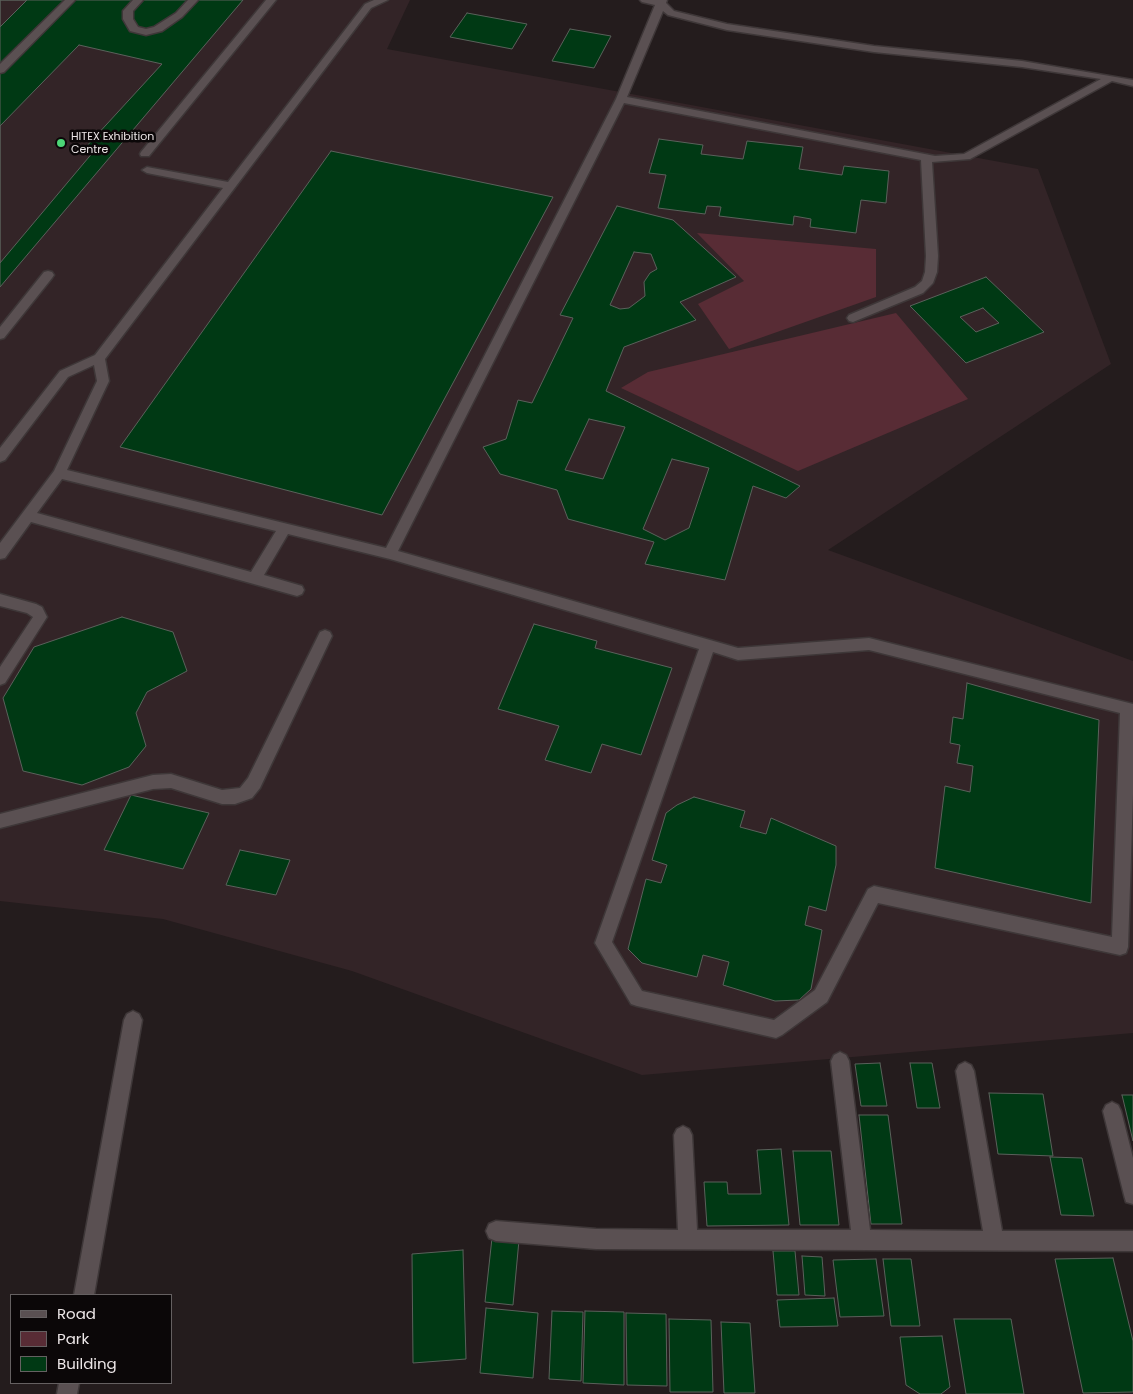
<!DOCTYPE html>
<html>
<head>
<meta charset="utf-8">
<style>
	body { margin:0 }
	#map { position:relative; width:1133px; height:1394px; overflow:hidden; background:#241c1d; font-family:Poppins,sans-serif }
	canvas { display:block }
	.legend { position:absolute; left:10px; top:1294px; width:162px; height:90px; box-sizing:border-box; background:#0b0708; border:1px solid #656061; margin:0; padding:6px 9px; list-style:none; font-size:15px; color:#ece6e7 }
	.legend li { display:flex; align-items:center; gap:10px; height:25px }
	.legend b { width:25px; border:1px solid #656061 }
</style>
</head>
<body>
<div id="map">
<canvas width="1133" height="1394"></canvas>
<ul class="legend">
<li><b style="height:6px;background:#5a5052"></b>Road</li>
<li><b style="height:14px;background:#582c35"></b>Park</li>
<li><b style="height:14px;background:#003914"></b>Building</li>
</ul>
</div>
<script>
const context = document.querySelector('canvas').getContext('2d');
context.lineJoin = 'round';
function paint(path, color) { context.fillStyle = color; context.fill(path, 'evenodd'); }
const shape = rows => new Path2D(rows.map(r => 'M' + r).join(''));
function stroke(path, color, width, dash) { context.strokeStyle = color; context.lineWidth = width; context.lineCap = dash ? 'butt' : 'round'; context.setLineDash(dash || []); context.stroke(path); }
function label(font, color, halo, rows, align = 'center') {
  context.font = font + ' Poppins,sans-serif'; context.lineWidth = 5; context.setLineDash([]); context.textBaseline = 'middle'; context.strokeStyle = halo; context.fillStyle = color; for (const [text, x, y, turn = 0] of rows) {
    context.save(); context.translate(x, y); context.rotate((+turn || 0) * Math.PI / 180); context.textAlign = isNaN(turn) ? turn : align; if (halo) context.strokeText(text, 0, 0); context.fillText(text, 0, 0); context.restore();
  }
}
const built = shape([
	[0,0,410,0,387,49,1038,169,1111,364,828,550,1133,661,1133,1033,642,1075,352,971,163,919,0,901]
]);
const green = shape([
	[697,233,876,249,876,297,729,349,698,304,744,281],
	[896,313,968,399,798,471,621,388,648,372]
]);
const building = shape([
	[0,0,27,0,0,27,0,0],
	[0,0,243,0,0,287,0,0],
	[467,13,527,24,512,49,450,37,467,13],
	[570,29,611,36,594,68,552,61,570,29],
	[79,45,162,64,84,149,94,151,0,263,0,126,79,45],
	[659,139,703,145,701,154,743,159,747,141,803,147,799,169,842,175,844,166,889,171,886,203,861,200,856,233,810,227,811,219,794,216,793,225,719,216,721,207,707,206,705,214,658,208,666,175,649,173,659,139],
	[331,151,553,197,382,515,120,447,331,151],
	[617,206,673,220,736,277,680,302,696,320,624,347,606,391,800,486,786,498,753,486,725,580,645,564,654,542,568,519,557,490,500,474,483,447,506,439,518,400,532,403,573,318,560,315,617,206],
	[634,252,651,254,657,269,650,273,644,282,645,296,629,308,620,309,610,305,634,252],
	[589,419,625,427,603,479,565,470,589,419],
	[672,459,709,468,689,528,665,540,643,529,672,459],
	[986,277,1044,332,966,363,910,306,986,277],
	[983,308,999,323,976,332,960,317,983,308],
	[122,617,173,632,187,671,147,692,136,713,146,746,129,767,82,785,23,771,3,698,34,647,122,617],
	[534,624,597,641,595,648,672,668,641,755,602,744,591,773,545,760,559,726,498,709,534,624],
	[967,683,1099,720,1091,903,935,868,945,786,970,792,973,766,957,763,960,745,950,743,953,717,963,719,967,683],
	[131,795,209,813,183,869,104,850,131,795],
	[694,797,745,811,740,827,766,834,771,818,836,846,836,865,826,911,809,906,805,925,822,930,811,989,799,1000,775,1001,723,985,729,962,703,955,697,977,642,963,628,949,646,879,661,883,667,865,652,860,666,813,677,805,694,797],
	[240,850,290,860,276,895,226,885,240,850],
	[880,1063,887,1106,861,1106,855,1064,880,1063],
	[910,1063,932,1063,940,1108,917,1108,910,1063],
	[989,1093,1043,1094,1053,1156,998,1154,989,1093],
	[1122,1095,1133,1095,1133,1141,1122,1095],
	[859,1115,888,1115,902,1224,871,1224,859,1115],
	[781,1149,789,1225,707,1226,704,1182,727,1182,728,1194,761,1194,757,1150,781,1149],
	[793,1151,831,1151,839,1225,800,1225,793,1151],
	[1050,1157,1082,1158,1094,1216,1061,1215,1050,1157],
	[492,1238,519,1240,513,1305,485,1302,492,1238],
	[463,1250,466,1359,413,1363,412,1254,463,1250],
	[773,1251,795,1251,799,1295,777,1295,773,1251],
	[802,1256,822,1257,825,1296,805,1295,802,1256],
	[1113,1258,1133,1341,1133,1392,1083,1393,1055,1259,1113,1258],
	[876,1259,884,1316,840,1317,833,1260,876,1259],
	[883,1259,911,1259,920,1326,891,1326,883,1259],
	[834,1298,838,1326,780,1327,777,1300,834,1298],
	[486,1308,538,1313,533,1378,480,1373,486,1308],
	[552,1311,583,1312,581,1381,549,1379,552,1311],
	[585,1311,624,1312,624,1385,583,1383,585,1311],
	[626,1313,666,1314,667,1386,627,1385,626,1313],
	[669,1319,711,1320,713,1392,670,1392,669,1319],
	[954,1319,1011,1319,1024,1394,966,1394,954,1319],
	[721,1322,750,1323,755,1393,724,1393,721,1322],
	[942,1336,950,1387,941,1394,920,1394,906,1385,900,1337,942,1336]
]);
const service = shape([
	[65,0,75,0,4,72,0,73,0,64,65,0],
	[133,0,143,0,133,11,133,19,138,27,146,29,154,27,176,13,188,0,198,0,182,17,162,31,146,35,130,31,123,19,123,11,133,0],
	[266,0,276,0,149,156,141,156,140,154,141,152,266,0],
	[374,0,388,0,371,8,105,359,109,381,67,470,386,548,616,99,655,5,642,2,640,0,667,0,666,3,674,11,727,24,874,46,1022,61,1133,80,1133,86,1112,81,970,159,932,162,938,256,937,272,933,283,923,293,853,322,849,321,847,318,849,315,915,287,922,281,925,272,926,256,921,160,624,103,398,551,738,648,869,638,1133,704,1133,794,1128,947,1126,953,1120,955,878,903,827,1002,782,1035,776,1038,637,1006,631,1004,595,943,699,649,390,559,288,534,264,575,302,586,304,590,302,594,297,596,31,522,5,558,0,559,0,543,54,471,97,381,94,365,68,377,5,460,0,462,0,448,60,371,95,355,223,188,147,173,142,170,147,167,228,182,365,4,374,0],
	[663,11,668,15,727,30,874,52,1022,67,1101,79,964,154,935,156,627,97,663,11],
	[62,479,276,531,251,572,37,513,62,479],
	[869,650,1120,713,1112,937,874,886,868,889,815,990,774,1020,642,991,612,942,713,652,738,660,869,650],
	[48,271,52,272,54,275,52,278,4,338,0,339,0,327,44,272,48,271],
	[0,594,36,604,42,607,47,617,5,683,0,685,0,667,33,617,27,613,0,606,0,594],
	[325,630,330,632,332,636,260,788,252,798,235,804,222,804,171,788,153,789,0,828,0,814,153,775,171,774,222,790,240,788,248,778,320,632,325,630]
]);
const minor = shape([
	[133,1011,139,1014,142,1020,94,1295,74,1295,124,1020,127,1014,133,1011],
	[840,1052,846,1055,849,1061,870,1230,983,1231,956,1071,959,1065,965,1062,971,1065,974,1071,1002,1231,1133,1231,1133,1251,596,1249,496,1241,489,1238,486,1231,489,1224,496,1221,596,1229,678,1230,674,1135,677,1129,683,1126,689,1129,692,1135,697,1230,851,1230,831,1061,834,1055,840,1052],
	[1112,1102,1118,1105,1121,1111,1133,1158,1133,1204,1126,1202,1124,1195,1103,1111,1106,1105,1112,1102],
	[59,1383,79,1383,77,1394,57,1394,59,1383]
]);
const markers = [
	[61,143,5,"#4cd677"]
];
const farPoinames = [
	["HITEX Exhibition",71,137],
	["Centre",71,150]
];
paint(built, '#332427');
paint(green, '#582c35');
paint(building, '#003914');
stroke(building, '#5a615b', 1);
stroke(service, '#3e3738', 3);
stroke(minor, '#3e3738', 3);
paint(service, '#5a5052');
paint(minor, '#5a5052');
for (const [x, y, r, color] of markers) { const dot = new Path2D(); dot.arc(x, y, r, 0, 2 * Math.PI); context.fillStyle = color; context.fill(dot); stroke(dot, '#0b0708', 2); }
label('11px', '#ece6e7', '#0b0708', farPoinames, 'left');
</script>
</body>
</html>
